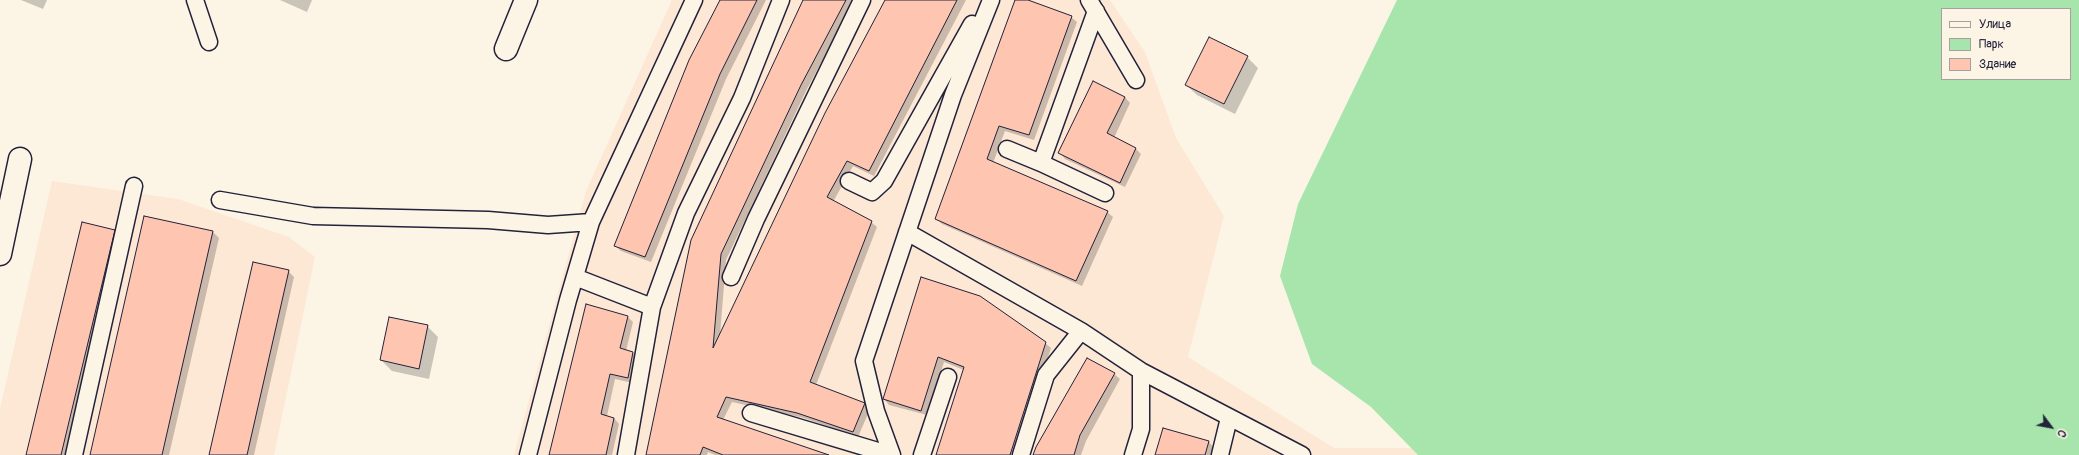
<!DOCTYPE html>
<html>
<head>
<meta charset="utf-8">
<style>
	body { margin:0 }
	#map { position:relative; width:2079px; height:455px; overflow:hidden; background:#fcf5e5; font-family:Pangolin,sans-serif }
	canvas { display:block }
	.legend { position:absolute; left:1941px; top:8px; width:130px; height:72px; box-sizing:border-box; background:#fcf5e5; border:1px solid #a5a1a1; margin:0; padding:5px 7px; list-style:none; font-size:12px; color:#22223b }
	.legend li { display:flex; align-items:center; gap:8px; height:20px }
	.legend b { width:20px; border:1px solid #a5a1a1 }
	.north { position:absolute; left:2031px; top:407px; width:40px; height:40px; -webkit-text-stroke:3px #fcf5e5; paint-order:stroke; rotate:122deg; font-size:11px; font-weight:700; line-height:16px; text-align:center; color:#22223b }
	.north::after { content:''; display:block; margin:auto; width:14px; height:18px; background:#22223b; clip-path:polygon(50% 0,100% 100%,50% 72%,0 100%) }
</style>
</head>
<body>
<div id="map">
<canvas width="2079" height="455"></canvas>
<ul class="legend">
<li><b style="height:5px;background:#fcf5e5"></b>Улица</li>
<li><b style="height:11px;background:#a7e5ad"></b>Парк</li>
<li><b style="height:11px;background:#fec6b1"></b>Здание</li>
</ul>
<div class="north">С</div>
</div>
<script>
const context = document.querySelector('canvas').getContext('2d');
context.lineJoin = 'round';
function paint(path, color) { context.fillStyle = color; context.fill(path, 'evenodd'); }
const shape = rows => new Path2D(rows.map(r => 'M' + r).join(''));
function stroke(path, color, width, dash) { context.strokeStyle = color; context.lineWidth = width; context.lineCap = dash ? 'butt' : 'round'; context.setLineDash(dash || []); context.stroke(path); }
const built = shape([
	[672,0,1110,0,1145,52,1176,138,1224,216,1188,357,1334,448,1413,448,1422,455,514,455,586,191],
	[52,181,178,199,289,237,315,257,274,455,0,455,0,409]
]);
const green = shape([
	[1397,0,2079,0,2079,455,1418,455,1371,407,1312,364,1280,276,1298,204],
	[1942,9,2070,9,2070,79,1942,79]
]);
const shadow = shape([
	[21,0,47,0,43,9],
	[280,0,312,0,307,12],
	[721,0,766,0,726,79,651,262,621,251,615,246],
	[805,0,854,0,806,91,726,260,720,335,886,0,966,0,874,176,853,166,833,202,871,222,877,227,816,385,864,404,870,409,858,437,804,418,732,402,723,420,825,455,715,455,708,452,707,455,647,455],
	[1016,0,1025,0,1071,17,1077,22,1034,140,1005,131,993,163,1107,212,1113,217,1082,286,942,224,936,218],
	[1247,57,1258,68,1235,114,1197,95,1186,85],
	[1094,82,1125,97,1130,103,1114,138,1136,149,1141,154,1125,187,1065,159,1060,153],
	[145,217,213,232,219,238,169,455,91,455],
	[115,231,120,237,68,455,27,455],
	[288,271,294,277,254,455,210,455],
	[922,278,1045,343,1051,348,1017,455,937,455,964,370,944,362,927,415,889,405,884,399],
	[628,317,633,322,626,351,633,353,638,358,633,383,615,379,607,416,614,418,619,424,612,455,550,455],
	[427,326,438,337,429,379,392,371,381,360],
	[1114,374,1120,379,1086,441,1081,455,1034,455],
	[1163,429,1209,442,1214,448,1212,455,1156,455]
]);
const building = shape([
	[720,0,757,0,720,74,645,257,614,246,689,60,720,0],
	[803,0,846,0,801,85,721,254,713,348,825,113,885,0,957,0,869,171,847,161,827,197,872,221,810,382,865,403,853,432,797,413,726,397,717,417,829,455,723,455,703,447,700,455,646,455,691,240,803,0],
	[1015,0,1028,0,1072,16,1029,135,999,126,987,159,1108,211,1076,281,935,219,1015,0],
	[1209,37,1248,56,1224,104,1185,85,1209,37],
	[1093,81,1125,97,1107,133,1136,148,1120,183,1058,153,1093,81],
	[144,216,213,231,162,455,90,455,144,216],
	[82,222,115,230,61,455,26,455,82,222],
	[253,262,289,270,247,455,209,455,253,262],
	[921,277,980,296,1046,342,1010,455,936,455,964,367,938,357,921,411,883,399,921,277],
	[586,304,628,316,620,348,633,352,628,378,610,374,601,414,614,418,606,455,549,455,586,304],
	[389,317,428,325,419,369,380,360,389,317],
	[1087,358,1115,373,1080,435,1074,455,1033,455,1036,447,1087,358],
	[1163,428,1209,441,1205,455,1155,455,1163,428]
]);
const lane = shape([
	[195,0,209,42],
	[1089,0,1136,80],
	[1007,149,1041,163,1105,193],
	[1041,163,1096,11],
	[849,181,872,192,884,181,972,24],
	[220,200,313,216,488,220,548,225,591,222],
	[907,232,1081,331,1141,371,1302,455],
	[575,277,652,307],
	[731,277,756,219,862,0],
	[751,413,891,455],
	[74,455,134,186],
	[528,455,568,300,591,222,694,0],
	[626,455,652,307,686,213,742,98,781,0],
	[892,455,876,411,864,361,953,95,991,0],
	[922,455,948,377],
	[1021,455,1046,375,1081,331],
	[1133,455,1141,429,1141,371],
	[1220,455,1229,418]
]);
const street = shape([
	[506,49,526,0],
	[0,254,20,159]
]);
paint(built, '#fde7d5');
paint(green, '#a7e5ad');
paint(shadow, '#0003');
paint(building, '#fec6b1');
stroke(building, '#22223b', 1);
stroke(lane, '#22223b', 19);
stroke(street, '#22223b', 25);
stroke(lane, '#fcf5e5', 16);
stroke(street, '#fcf5e5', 22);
</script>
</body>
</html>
